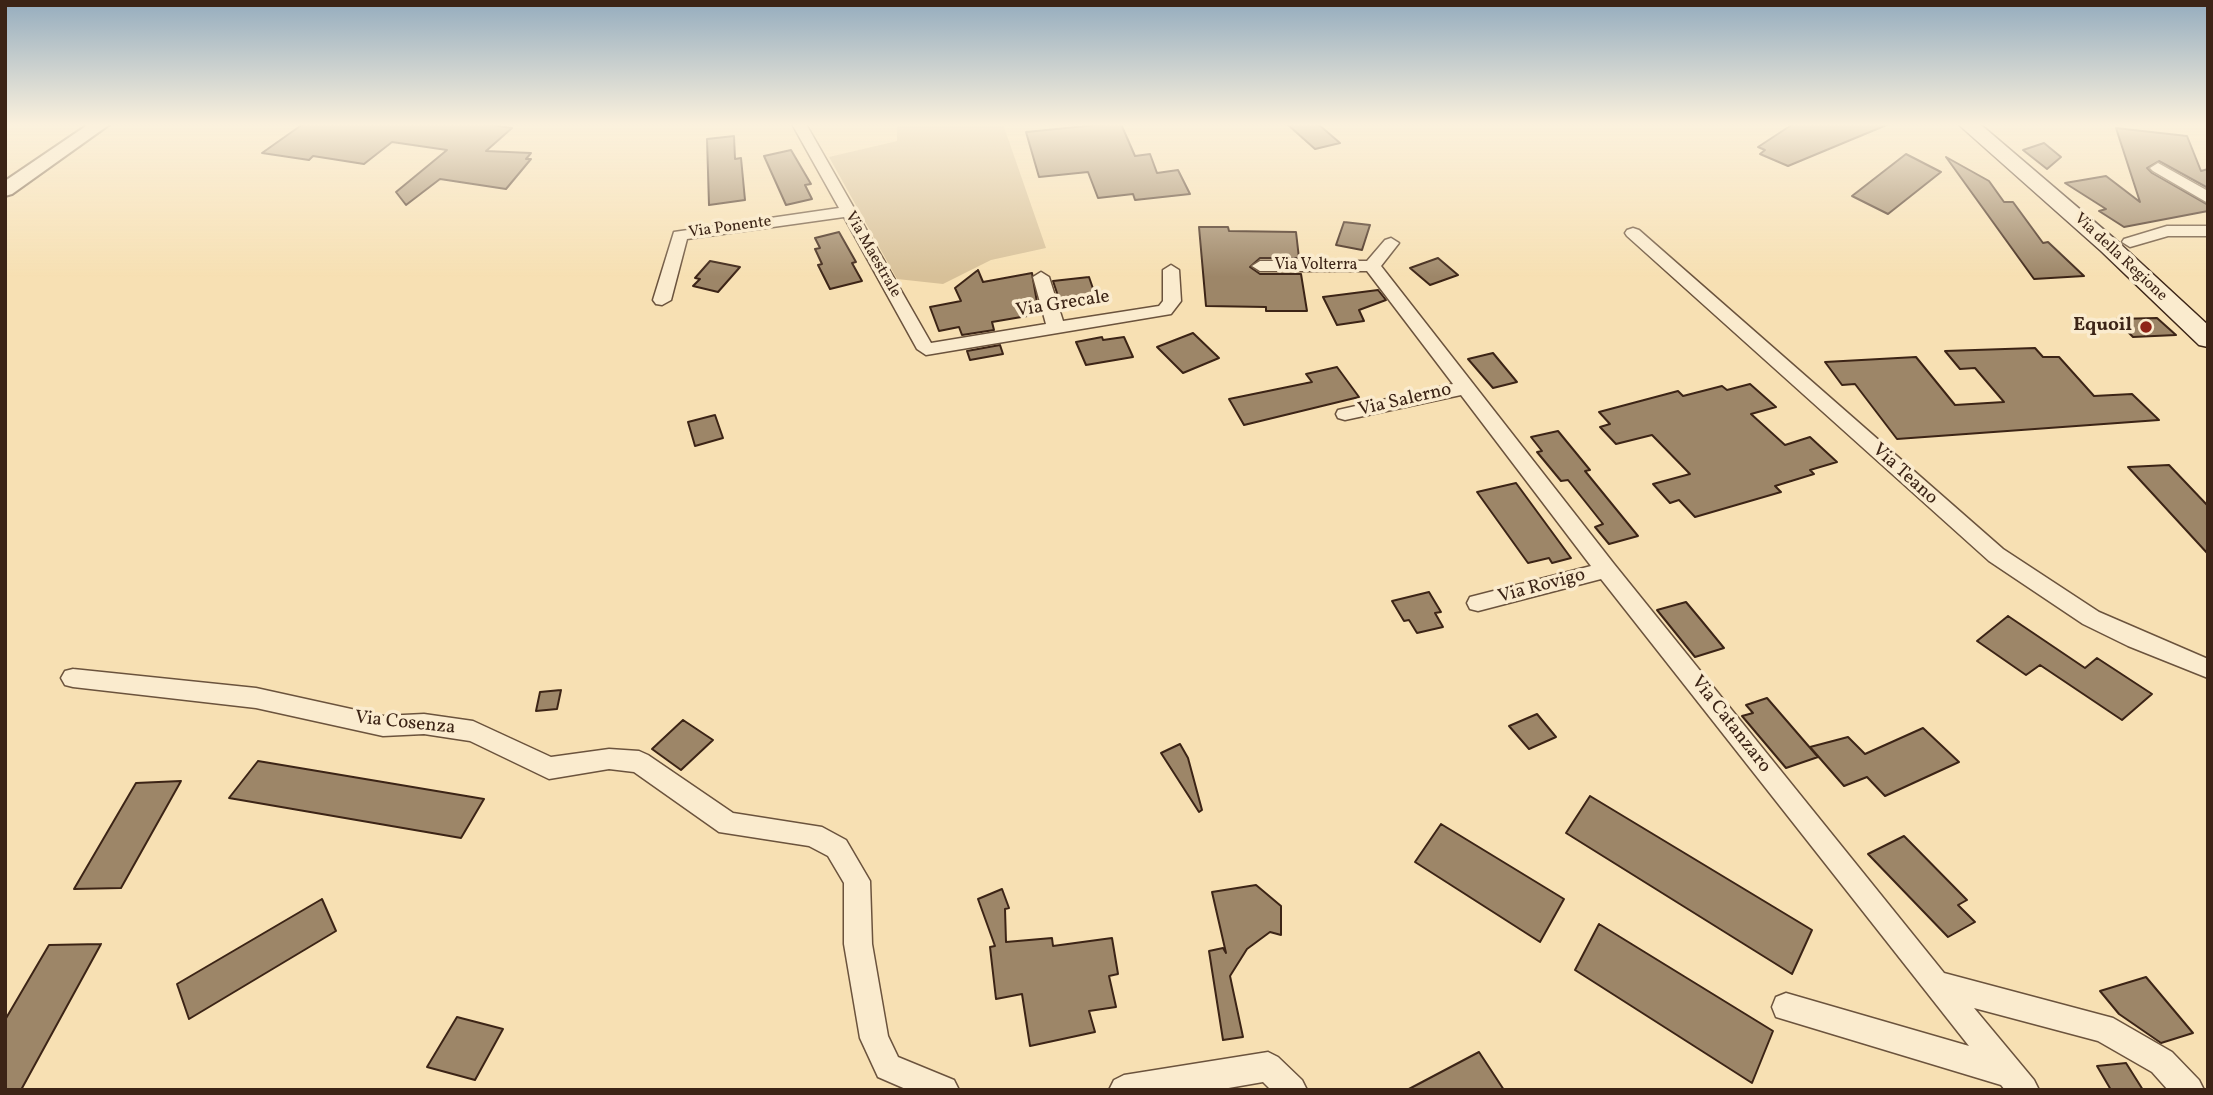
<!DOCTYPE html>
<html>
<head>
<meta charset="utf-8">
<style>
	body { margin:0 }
	#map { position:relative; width:2213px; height:1095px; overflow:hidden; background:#f7e0b3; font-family:Vollkorn,serif }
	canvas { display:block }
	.frame { position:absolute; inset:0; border:7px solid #3c2416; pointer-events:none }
</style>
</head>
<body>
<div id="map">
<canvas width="2213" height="1095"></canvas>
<div class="frame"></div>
</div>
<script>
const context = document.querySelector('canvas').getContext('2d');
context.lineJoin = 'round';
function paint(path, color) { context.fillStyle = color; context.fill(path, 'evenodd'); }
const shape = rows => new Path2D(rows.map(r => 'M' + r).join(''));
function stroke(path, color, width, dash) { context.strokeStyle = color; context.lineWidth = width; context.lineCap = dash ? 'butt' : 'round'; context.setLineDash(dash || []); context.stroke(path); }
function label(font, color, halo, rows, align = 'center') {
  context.font = font + ' Vollkorn,serif'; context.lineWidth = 7; context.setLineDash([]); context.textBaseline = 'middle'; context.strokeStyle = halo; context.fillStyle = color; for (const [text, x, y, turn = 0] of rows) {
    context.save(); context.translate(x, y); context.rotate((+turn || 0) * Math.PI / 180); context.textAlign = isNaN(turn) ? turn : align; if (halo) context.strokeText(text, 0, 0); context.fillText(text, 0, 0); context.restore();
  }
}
const green = shape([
	[897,124,1003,124,1046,248,991,260,943,284,897,279,829,157,897,141]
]);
const building = shape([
	[303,124,485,124,512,128,486,151,531,153,526,159,531,159,506,189,440,179,406,205,396,192,447,150,392,142,364,164,313,156,309,160,262,153,303,124],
	[1106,124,1121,124,1135,156,1150,154,1157,173,1178,170,1190,194,1135,200,1133,194,1098,198,1088,172,1039,177,1026,132,1106,124],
	[1287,124,1318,124,1340,143,1315,149,1287,124],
	[1793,124,1889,124,1788,166,1760,154,1765,150,1758,147,1793,124],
	[2116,128,2187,136,2201,171,2208,169,2208,188,2159,161,2147,168,2152,173,2208,205,2208,211,2124,227,2099,211,2106,209,2065,183,2106,176,2140,202,2116,128],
	[734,136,735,159,741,158,745,200,709,205,707,139,734,136],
	[2044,143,2061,157,2047,169,2023,150,2044,143],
	[791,150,811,184,805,185,812,199,786,205,764,156,791,150],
	[1906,154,1941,172,1888,214,1852,196,1906,154],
	[1946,157,1989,181,2004,202,2013,202,2043,243,2048,242,2084,276,2034,279,1946,157],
	[1344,222,1370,225,1362,250,1336,245,1344,222],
	[1199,227,1228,227,1229,231,1296,232,1299,258,1260,258,1250,267,1260,274,1301,274,1307,311,1266,311,1266,307,1206,306,1199,227],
	[839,232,856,262,852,263,862,281,830,289,818,265,822,264,815,249,820,248,815,238,839,232],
	[1438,258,1458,275,1430,285,1410,268,1438,258],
	[710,261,740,267,718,292,693,286,700,279,695,278,710,261],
	[978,270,983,282,1032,273,1039,314,992,322,994,330,962,335,959,327,939,331,930,307,961,301,955,288,978,270],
	[1089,277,1098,303,1062,308,1053,281,1089,277],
	[1378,290,1386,300,1359,310,1364,321,1337,325,1323,297,1378,290],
	[2157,318,2176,335,2133,337,2115,319,2157,318],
	[1193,333,1219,358,1183,373,1157,347,1193,333],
	[1102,337,1103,340,1124,337,1133,357,1086,365,1076,342,1102,337],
	[1000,345,1003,354,970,360,967,351,1000,345],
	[2035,348,2043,357,2059,357,2094,396,2132,394,2159,420,1897,439,1855,384,1842,385,1825,362,1916,357,1955,405,2004,402,1975,368,1960,369,1945,351,2035,348],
	[1493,353,1517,382,1493,388,1468,359,1493,353],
	[1337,367,1359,397,1244,425,1229,399,1312,382,1306,374,1337,367],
	[1750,384,1776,407,1751,414,1785,445,1810,437,1837,462,1810,470,1814,474,1775,486,1781,492,1695,517,1679,500,1670,503,1653,484,1690,474,1652,435,1616,444,1600,427,1610,424,1599,412,1678,391,1683,396,1722,386,1727,390,1750,384],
	[715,415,723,438,695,446,688,422,715,415],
	[1558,431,1590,470,1585,471,1638,536,1609,544,1595,527,1603,524,1568,480,1561,481,1537,452,1542,451,1531,437,1558,431],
	[2169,465,2208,506,2208,554,2128,467,2169,465],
	[1516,483,1571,558,1552,563,1549,558,1528,563,1477,492,1516,483],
	[1429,592,1441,612,1435,613,1443,627,1417,633,1409,620,1404,621,1392,601,1429,592],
	[1686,602,1701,620,1724,648,1695,657,1657,610,1686,602],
	[2008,616,2085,668,2097,658,2152,694,2122,720,2040,665,2026,675,1977,641,2008,616],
	[561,690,557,709,536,711,540,692,561,690],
	[1767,698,1818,757,1786,768,1742,716,1753,713,1746,705,1767,698],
	[1537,714,1556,737,1529,749,1509,726,1537,714],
	[683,720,713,740,681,770,652,749,683,720],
	[1923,728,1959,762,1885,796,1867,777,1844,786,1810,747,1848,737,1865,754,1923,728],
	[1180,744,1188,758,1202,810,1199,812,1161,753,1180,744],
	[258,761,484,799,461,838,229,798,258,761],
	[181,781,121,888,74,889,136,783,181,781],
	[1590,796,1812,930,1792,974,1566,833,1590,796],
	[1441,824,1564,899,1540,942,1415,862,1441,824],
	[1904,836,1967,900,1958,905,1975,922,1948,937,1868,854,1904,836],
	[1256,885,1281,906,1281,935,1270,932,1247,949,1230,976,1243,1037,1223,1040,1209,951,1223,948,1226,953,1212,892,1256,885],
	[1002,889,1009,908,1005,909,1006,942,1052,938,1053,946,1112,938,1118,974,1109,976,1116,1007,1089,1011,1095,1032,1030,1046,1022,994,996,999,990,947,995,946,978,899,1002,889],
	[322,899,336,931,189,1019,177,984,322,899],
	[1599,924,1773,1031,1752,1083,1575,970,1599,924],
	[101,944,21,1090,5,1090,5,1020,49,945,101,944],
	[2146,977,2193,1033,2161,1043,2119,1014,2100,991,2146,977],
	[457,1017,503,1029,475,1080,427,1067,457,1017],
	[1479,1052,1504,1090,1407,1090,1479,1052],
	[2126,1063,2143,1090,2111,1090,2097,1066,2126,1063]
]);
const minor = shape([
	[792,124,806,124,931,343,1046,324,1033,277,1041,272,1049,277,1063,321,1159,306,1163,301,1163,270,1171,265,1179,270,1181,301,1171,314,1165,315,926,355,917,349,844,217,687,239,671,300,662,305,656,304,653,300,674,232,839,208,792,124],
	[2158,163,2208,191,2208,203,2153,171,2150,168,2158,163],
	[2167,226,2208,226,2208,236,2168,236,2130,247,2122,242,2124,239,2167,226],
	[1633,228,1639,230,2003,549,2099,612,2208,659,2208,678,2128,646,2083,624,1989,561,1627,236,1625,233,1627,230,1633,228],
	[1391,238,1399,243,1381,266,1614,564,1944,973,2113,1018,2172,1052,2199,1080,2204,1090,2168,1090,2152,1072,2098,1041,1974,1008,2034,1080,2039,1090,2005,1090,2001,1085,1776,1017,1772,1007,1776,997,1786,993,1969,1046,1601,579,1478,611,1470,609,1467,603,1470,597,1591,566,1461,395,1345,420,1338,418,1336,414,1338,410,1453,384,1367,271,1260,271,1252,266,1260,261,1367,261,1385,240,1391,238],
	[73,669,256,688,383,716,424,714,473,721,551,757,609,749,639,751,648,755,733,813,822,827,846,840,870,881,872,944,888,1036,898,1057,954,1080,959,1090,908,1090,878,1077,860,1038,844,944,844,883,828,856,809,846,719,832,634,772,609,769,549,779,470,741,424,734,383,736,256,708,73,687,65,685,61,678,65,671,73,669],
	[1268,1052,1278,1057,1302,1080,1307,1090,1271,1090,1263,1082,1217,1090,1109,1090,1114,1080,1124,1075,1268,1052]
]);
const tertiary = shape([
	[89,124,110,124,12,194,5,196,5,181,89,124]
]);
const secondary = shape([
	[1958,124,1980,124,2117,241,2208,325,2208,347,2199,345,2101,251,1958,124]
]);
const markers = [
	[2146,327,7,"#8f2418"]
];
const farStreetnames = [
	["Via Ponente",730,228,-8],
	["Via Maestrale",872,255,60],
	["Via della Regione",2120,258,43],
	["Via Volterra",1316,266]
];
const streetNames = [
	["Via Grecale",1063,305,-9],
	["Via Salerno",1405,401,-13],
	["Via Teano",1904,475,42],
	["Via Rovigo",1542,587,-15],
	["Via Cosenza",405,724,6],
	["Via Catanzaro",1730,725,52]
];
const poiNames = [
	["Equoil",2132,327]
];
paint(green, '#d7c098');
paint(building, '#9d8668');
stroke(building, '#3c2416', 2);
stroke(minor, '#6b533d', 3);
stroke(tertiary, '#6b533d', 4);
stroke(secondary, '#3c2416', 3);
paint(minor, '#faebce');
paint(tertiary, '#faebce');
paint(secondary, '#faebce');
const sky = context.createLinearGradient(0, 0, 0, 277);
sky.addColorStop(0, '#94acbe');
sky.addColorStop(0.45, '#fbf1dd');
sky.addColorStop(1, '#fbf1dd00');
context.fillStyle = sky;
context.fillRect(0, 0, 2213, 277);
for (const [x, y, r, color] of markers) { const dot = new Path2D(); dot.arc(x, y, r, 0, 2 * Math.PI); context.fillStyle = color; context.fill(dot); stroke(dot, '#faebce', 2.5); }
label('16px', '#3c2416', '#faebce', farStreetnames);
label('19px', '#3c2416', '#faebce', streetNames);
label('bold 19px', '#3c2416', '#faebce', poiNames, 'right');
</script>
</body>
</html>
